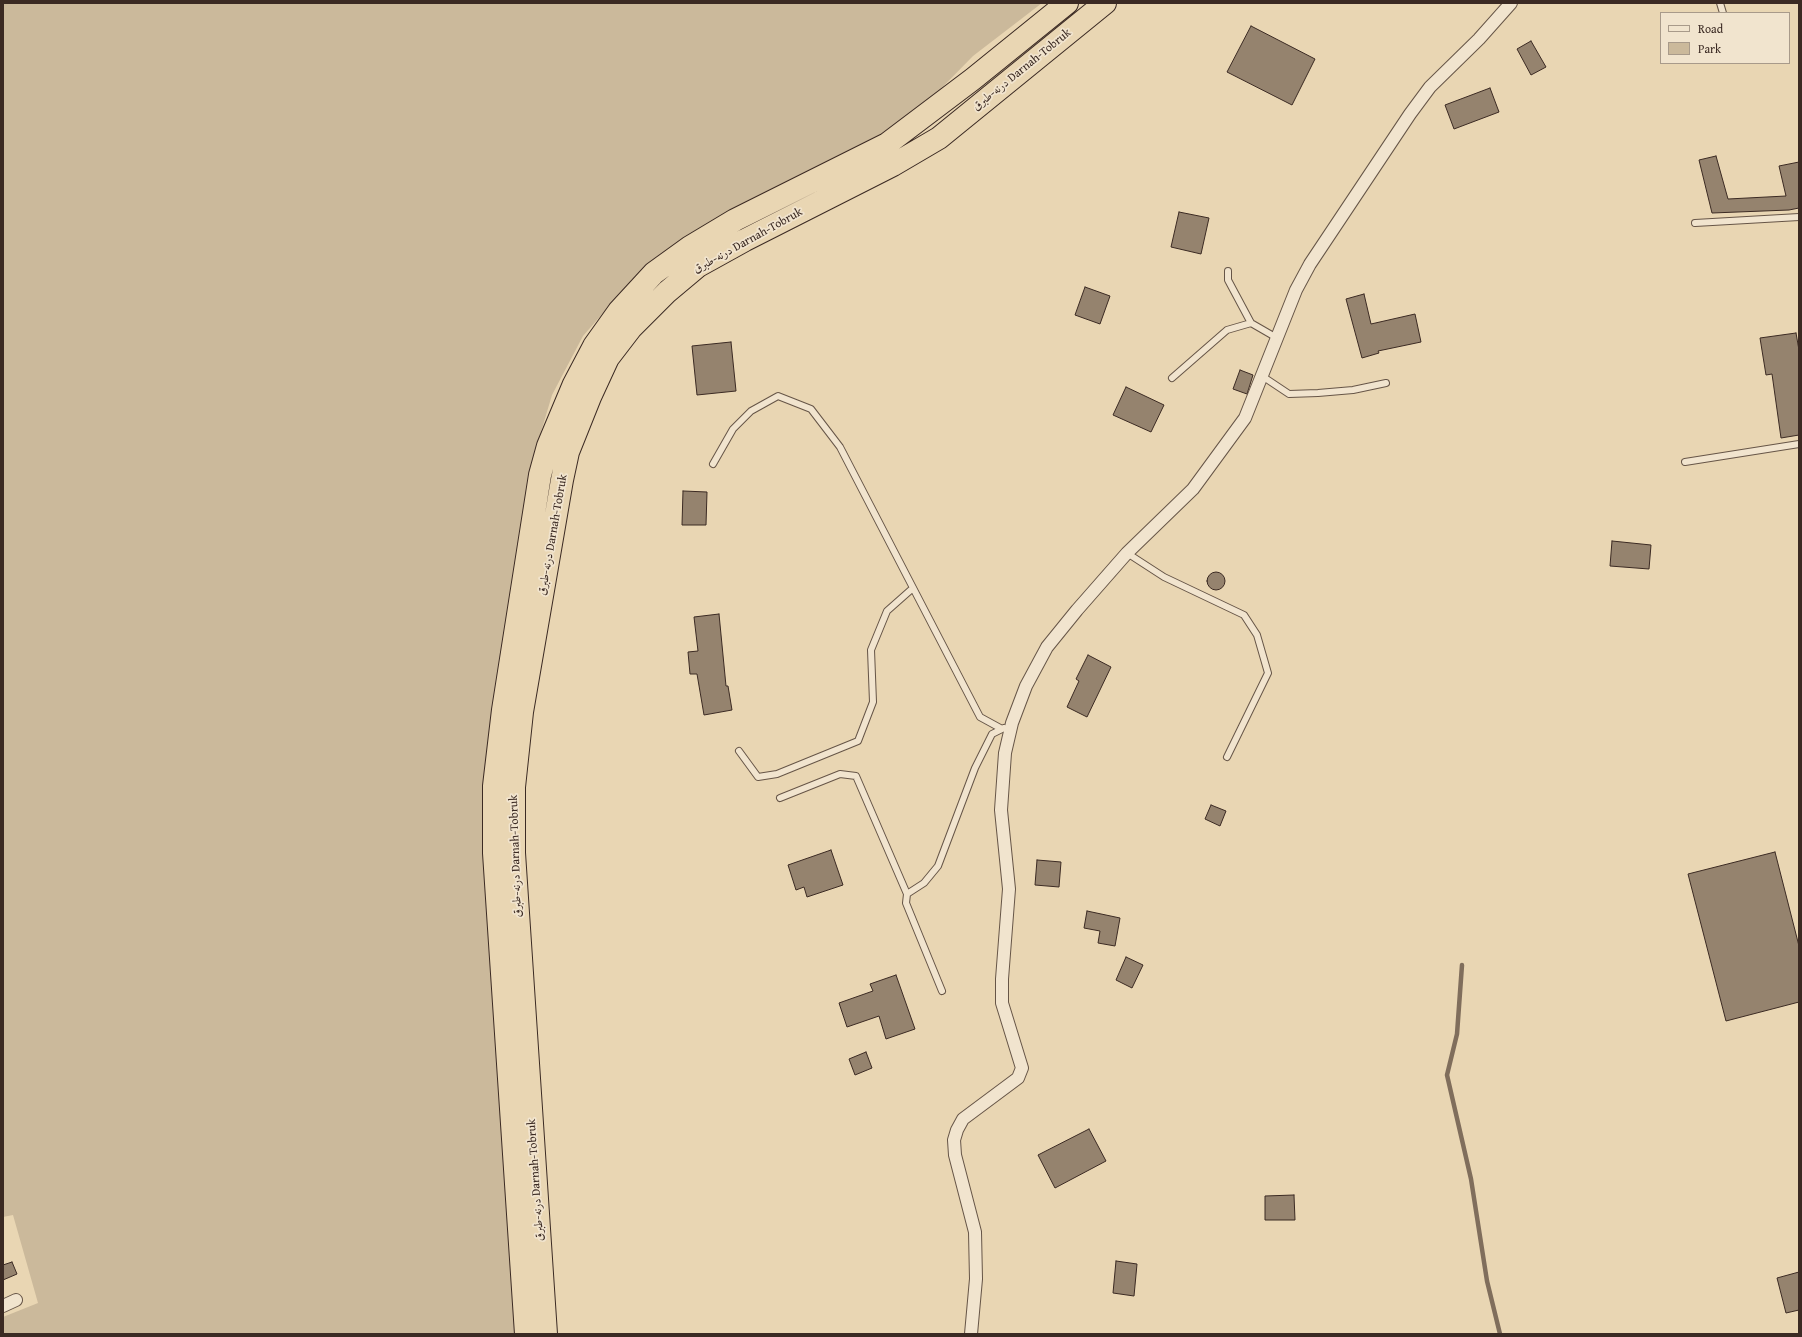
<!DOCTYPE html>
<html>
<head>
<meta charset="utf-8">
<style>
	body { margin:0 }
	#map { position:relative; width:1802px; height:1337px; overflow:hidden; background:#e9d6b3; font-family:"Gentium Book Plus",serif }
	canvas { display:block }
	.frame { position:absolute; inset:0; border:4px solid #3b2a23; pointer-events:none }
	.legend { position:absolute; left:1660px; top:12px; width:130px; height:52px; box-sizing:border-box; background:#f1e4ce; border:1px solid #a89a8a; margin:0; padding:5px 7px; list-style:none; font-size:12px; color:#3b2a23 }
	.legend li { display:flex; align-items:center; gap:8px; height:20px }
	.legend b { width:20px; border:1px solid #a89a8a }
</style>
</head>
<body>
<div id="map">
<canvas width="1802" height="1337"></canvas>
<div class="frame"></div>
<ul class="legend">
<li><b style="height:5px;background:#f1e4ce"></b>Road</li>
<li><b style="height:11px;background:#cbb99b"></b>Park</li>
</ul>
</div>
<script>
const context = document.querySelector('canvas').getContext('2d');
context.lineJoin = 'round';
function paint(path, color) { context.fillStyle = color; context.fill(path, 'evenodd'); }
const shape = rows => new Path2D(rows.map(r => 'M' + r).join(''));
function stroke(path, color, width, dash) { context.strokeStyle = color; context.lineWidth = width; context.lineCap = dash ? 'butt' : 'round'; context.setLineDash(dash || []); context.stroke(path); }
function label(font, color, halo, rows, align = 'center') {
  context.font = font + ' "Gentium Book Plus",Amiri,serif'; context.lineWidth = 3.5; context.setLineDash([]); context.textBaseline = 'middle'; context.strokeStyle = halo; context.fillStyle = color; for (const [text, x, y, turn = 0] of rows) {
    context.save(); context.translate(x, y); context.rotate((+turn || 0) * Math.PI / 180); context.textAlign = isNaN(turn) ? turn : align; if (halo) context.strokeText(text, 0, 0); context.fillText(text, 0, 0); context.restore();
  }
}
const green = shape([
	[3,3,1042,3,973,56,918,112,855,155,677,243,632,280,583,336,552,395,535,452,498,719,521,1334,3,1334,3,1317,38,1303,13,1215,3,1217]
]);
const stream = shape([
	[1462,965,1457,1034,1447,1075,1471,1179,1487,1281,1500,1334]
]);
const building = shape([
	[1251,26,1315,59,1292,105,1227,72,1251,26],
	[1531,41,1546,67,1531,75,1517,49,1531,41],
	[1490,88,1499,112,1454,129,1445,105,1490,88],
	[1716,156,1728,199,1786,196,1779,166,1799,162,1799,208,1789,210,1712,213,1699,160,1716,156],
	[1179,212,1209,218,1201,254,1171,247,1179,212],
	[1085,287,1110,296,1100,324,1075,315,1085,287],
	[1364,294,1371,324,1415,314,1421,342,1378,351,1379,353,1362,358,1346,299,1364,294],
	[1796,333,1799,350,1799,435,1781,438,1772,374,1766,375,1760,338,1796,333],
	[731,342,736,391,697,395,692,346,731,342],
	[1240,370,1253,375,1247,394,1233,389,1240,370],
	[1126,387,1164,405,1151,432,1113,415,1126,387],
	[683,491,707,492,706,525,682,525,683,491],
	[1612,541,1651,545,1649,569,1610,566,1612,541],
	'1207 581a9 9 0 1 1 18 0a9 9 0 1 1-18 0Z',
	[719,614,726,686,728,686,732,710,704,715,697,674,690,674,688,652,698,651,694,617,719,614],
	[1088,655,1111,667,1087,717,1067,707,1079,681,1076,679,1088,655],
	[1211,805,1226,811,1220,826,1205,819,1211,805],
	[831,850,843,885,807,897,804,887,796,890,788,865,831,850],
	[1775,852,1799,946,1799,1002,1726,1021,1688,874,1775,852],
	[1037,860,1061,862,1059,887,1035,885,1037,860],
	[1087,911,1120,918,1115,946,1098,943,1100,931,1084,928,1087,911],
	[1126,957,1143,965,1132,988,1116,980,1126,957],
	[896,975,915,1029,886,1039,879,1016,847,1027,839,1003,873,991,870,984,896,975],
	[866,1052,872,1068,855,1075,849,1059,866,1052],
	[1089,1129,1106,1161,1055,1188,1038,1155,1089,1129],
	[1294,1195,1295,1220,1265,1220,1265,1196,1294,1195],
	[1116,1261,1137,1264,1134,1296,1113,1293,1116,1261],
	[12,1262,17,1274,3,1280,3,1265,12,1262],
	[1799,1272,1799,1310,1786,1313,1777,1278,1799,1272]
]);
const lane = shape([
	[1720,3,1723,13],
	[1695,223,1799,217],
	[1228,271,1228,280,1251,323],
	[1262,376,1289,394,1318,393,1353,390,1386,383],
	[1172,378,1227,330,1251,323,1277,338],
	[1685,462,1799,444],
	[713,464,733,429,751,411,778,396,811,409,840,447,980,717,1002,729],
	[1127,553,1164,577,1244,615,1257,635,1268,673,1227,757],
	[739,751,758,777,777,774,858,741,873,702,871,650,887,611,913,588],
	[780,798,840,774,856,776,907,894],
	[942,991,906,903,907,894,924,883,938,866,975,768,992,734,1004,728]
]);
const street = shape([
	[3,1306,16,1300],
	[971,1334,976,1279,975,1232,955,1155,954,1140,957,1130,963,1119,1018,1078,1022,1068,1002,1003,1002,979,1009,889,1001,810,1005,753,1012,723,1026,686,1047,647,1077,610,1127,553,1193,489,1245,418,1296,290,1310,264,1410,114,1430,87,1479,39,1511,3]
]);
const highway = shape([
	[526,1334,494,853,494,786,503,710,540,475,548,446,574,384,594,346,619,311,654,273,690,247,735,220,887,144,973,79,1067,3],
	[546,1334,514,853,514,787,522,712,562,480,568,452,590,397,608,358,631,328,667,292,698,266,745,240,893,165,939,138,1105,3]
]);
const streetNames = [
	["درنه-طبرق Darnah-Tobruk",1022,70,-39],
	["درنه-طبرق Darnah-Tobruk",748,241,-29],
	["درنه-طبرق Darnah-Tobruk",553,535,-80],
	["درنه-طبرق Darnah-Tobruk",516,856,-92],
	["درنه-طبرق Darnah-Tobruk",536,1180,-94]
];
paint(green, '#cbb99b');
stroke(stream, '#806e5c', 4.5);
paint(building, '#95836e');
stroke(building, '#3b2a23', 1);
stroke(lane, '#665547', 8);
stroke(street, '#665547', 14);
stroke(highway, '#3b2a23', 24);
stroke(lane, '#f1e4ce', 6);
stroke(street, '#f1e4ce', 12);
stroke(highway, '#e9d6b3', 22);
label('12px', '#3b2a23', '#f1e4ce', streetNames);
</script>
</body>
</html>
